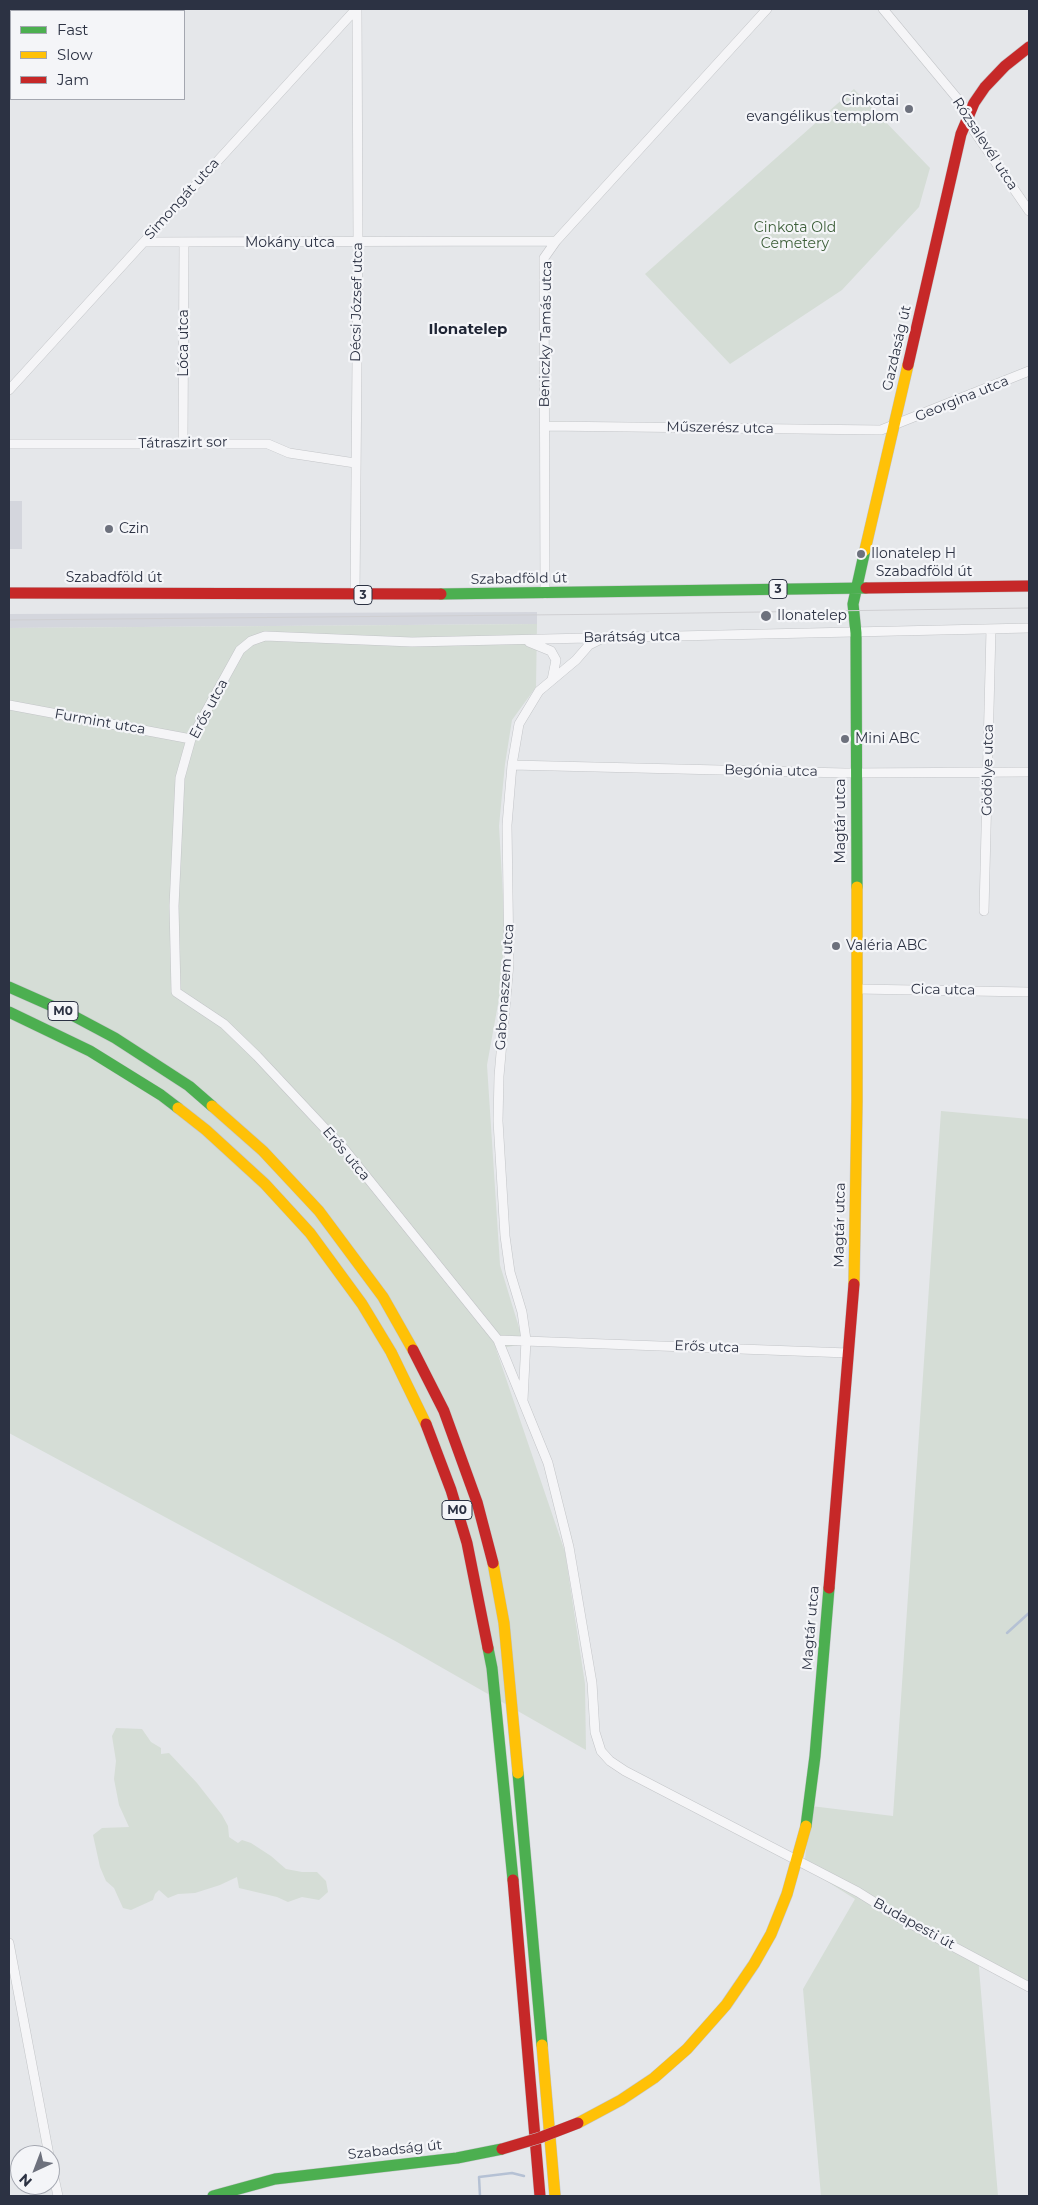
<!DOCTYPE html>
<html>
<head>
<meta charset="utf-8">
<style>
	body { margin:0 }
	#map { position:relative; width:1038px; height:2205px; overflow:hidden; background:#e5e7ea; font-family:Montserrat,sans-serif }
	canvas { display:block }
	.frame { position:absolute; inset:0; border:10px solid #2c3243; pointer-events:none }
	.legend { position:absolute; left:10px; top:10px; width:175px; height:90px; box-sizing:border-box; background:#f4f5f8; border:1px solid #a4a7b0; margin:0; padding:6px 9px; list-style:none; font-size:15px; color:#2c3243 }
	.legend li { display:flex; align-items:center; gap:10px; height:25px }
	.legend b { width:25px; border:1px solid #a4a7b0 }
	.north { position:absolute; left:10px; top:2145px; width:50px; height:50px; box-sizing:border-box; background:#f4f5f8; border:1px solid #a4a7b0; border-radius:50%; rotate:223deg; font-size:14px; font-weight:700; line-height:20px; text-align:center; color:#2c3243 }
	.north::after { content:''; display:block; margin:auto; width:18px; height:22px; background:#6d717d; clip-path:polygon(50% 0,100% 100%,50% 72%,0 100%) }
</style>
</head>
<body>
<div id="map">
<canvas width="1038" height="2205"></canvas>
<div class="frame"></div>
<ul class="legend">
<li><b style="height:6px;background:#4caf50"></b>Fast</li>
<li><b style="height:6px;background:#ffc107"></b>Slow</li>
<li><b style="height:6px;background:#c62828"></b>Jam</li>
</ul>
<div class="north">N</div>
</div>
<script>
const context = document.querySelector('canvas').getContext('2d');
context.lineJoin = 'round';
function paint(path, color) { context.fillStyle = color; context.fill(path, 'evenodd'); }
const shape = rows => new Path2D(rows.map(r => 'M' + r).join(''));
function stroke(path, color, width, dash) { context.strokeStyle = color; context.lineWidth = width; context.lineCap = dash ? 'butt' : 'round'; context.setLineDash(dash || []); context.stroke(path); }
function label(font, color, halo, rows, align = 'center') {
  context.font = font + ' Montserrat,sans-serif'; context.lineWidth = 4.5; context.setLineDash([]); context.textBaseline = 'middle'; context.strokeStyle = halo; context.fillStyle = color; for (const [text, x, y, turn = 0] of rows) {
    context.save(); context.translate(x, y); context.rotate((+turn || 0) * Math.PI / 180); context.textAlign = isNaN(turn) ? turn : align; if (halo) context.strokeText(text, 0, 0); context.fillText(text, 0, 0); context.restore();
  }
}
const built = shape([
	[9,501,22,501,22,549,9,549],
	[537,612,537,624,9,628,9,614]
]);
const green = shape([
	[854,89,930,168,919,207,842,290,730,364,645,274],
	[537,624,536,687,512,720,505,764,499,826,505,930,500,993,487,1065,500,1265,524,1344,496,1349,565,1552,585,1684,586,1750,397,1642,9,1433,9,628],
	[941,1111,1029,1119,1029,1982,978,1956,998,2196,821,2196,803,1989,855,1899,804,1867,811,1806,893,1816],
	[116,1728,142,1729,151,1742,161,1748,161,1754,169,1753,197,1783,222,1815,228,1826,229,1837,238,1843,242,1840,251,1843,271,1856,286,1869,302,1872,317,1872,326,1881,328,1892,319,1900,302,1897,288,1902,277,1897,239,1888,237,1877,220,1885,195,1893,178,1894,168,1898,159,1890,155,1894,153,1900,131,1910,123,1908,114,1888,106,1881,100,1867,93,1835,102,1828,129,1827,119,1805,114,1779,116,1761,112,1736]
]);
const stream = shape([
	[1007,1633,1029,1613],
	[480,2196,479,2177,512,2173,524,2176]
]);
const street = shape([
	[883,9,966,109,974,131,1029,211],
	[144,242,556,241],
	[9,390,356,9],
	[545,426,881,430,1029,371],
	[9,444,268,444,289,453,355,463],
	[183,444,184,243],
	[545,594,544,258,556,241,767,9],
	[355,595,358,243,357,9],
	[529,642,551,651,556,660,552,680],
	[9,705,191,739],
	[512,765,845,773,1029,772],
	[984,911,991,629],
	[857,989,1029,992],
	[498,1340,548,1463,569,1547,592,1683,595,1732,601,1751,610,1761,625,1771,858,1892,898,1917,1029,1987],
	[848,1353,498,1340,345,1150,257,1056,224,1024,176,992,174,906,180,778,191,739,240,650,251,641,265,636,412,642,1029,628],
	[523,1400,526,1340,522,1312,510,1272,505,1236,498,1121,499,1076,509,963,507,825,512,765,519,724,539,691,576,660,589,645,601,639],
	[9,1943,49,2155],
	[50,2159,58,2196]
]);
const fast = shape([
	[441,594,866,588],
	[857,887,856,633,853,604,865,550],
	[9,987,70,1014,115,1038,189,1086,212,1106],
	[9,1012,90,1051,161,1095,178,1108],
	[488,1648,492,1668,513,1880],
	[518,1773,542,2045],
	[806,1826,815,1756,829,1588],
	[213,2196,275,2179,457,2158,502,2149]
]);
const slow = shape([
	[865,550,908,365],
	[212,1106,263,1151,319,1211,383,1297,413,1350],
	[178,1108,206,1130,265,1184,310,1233,362,1304,391,1352,426,1424],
	[854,1284,857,1101,857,887],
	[493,1563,504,1623,518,1773],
	[542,2045,555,2196],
	[578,2123,621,2100,654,2078,687,2049,726,2005,754,1964,771,1934,787,1894,806,1826]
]);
const jam = shape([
	[908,365,961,134,974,103,985,87,1005,66,1029,47],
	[866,588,1029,586],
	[9,593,441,594],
	[413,1350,444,1411,477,1502,493,1563],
	[426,1424,451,1490,467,1543,488,1648],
	[829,1588,854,1284],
	[513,1880,540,2196]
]);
const tram = shape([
	[9,620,628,614,1029,608]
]);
const jamBridge = shape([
	[502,2149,539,2138,578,2123]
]);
const markers = [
	[909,109,5,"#6d717d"],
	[109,529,5,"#6d717d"],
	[861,554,5,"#6d717d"],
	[766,616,6,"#6d717d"],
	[845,739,5,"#6d717d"],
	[836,946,5,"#6d717d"]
];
const shields = [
	[778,589,18],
	[363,595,18],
	[63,1011,30],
	[457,1510,30]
];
const shieldNames = [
	["3",778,589],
	["3",363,595],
	["M0",63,1011],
	["M0",457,1510]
];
const poiNames = [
	["Cinkotai",899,101,"right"],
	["evangélikus templom",899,117,"right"],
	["Czin",119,529],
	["Ilonatelep H",871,554],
	["Ilonatelep",777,616],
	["Mini ABC",855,739],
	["Valéria ABC",846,946]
];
const streetNames = [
	["Rózsalevél utca",985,144,57],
	["Simongát utca",182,199,-48],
	["Mokány utca",290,243],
	["Décsi József utca",357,302,-89],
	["Beniczky Tamás utca",546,334,-89],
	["Lóca utca",184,343,-90],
	["Gazdaság út",897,348,-77],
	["Georgina utca",962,399,-22],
	["Műszerész utca",720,428,1],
	["Tátraszirt sor",183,443,-1],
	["Szabadföld út",924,572],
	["Szabadföld út",114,578],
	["Szabadföld út",519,579,-1],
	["Barátság utca",632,637,-1],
	["Erős utca",209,709,-62],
	["Furmint utca",100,722,10],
	["Gödölye utca",988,770,-89],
	["Begónia utca",771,771,1],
	["Magtár utca",841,821,-90],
	["Gabonaszem utca",505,987,-86],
	["Cica utca",943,990,1],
	["Erős utca",346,1154,50],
	["Magtár utca",840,1225,-89],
	["Erős utca",707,1347,2],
	["Magtár utca",811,1628,-85],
	["Budapesti út",914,1924,29],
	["Szabadság út",395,2150,-6]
];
const parkNames = [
	["Cinkota Old",795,228],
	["Cemetery",795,244]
];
const neighbourhoodNames = [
	["Ilonatelep",468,330]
];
paint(built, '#d4d6dd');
paint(green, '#d5ddd6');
stroke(stream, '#b5c1d4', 2.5);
stroke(street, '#c3c5c8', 10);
stroke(fast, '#c3c5c8', 12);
stroke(slow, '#c3c5c8', 12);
stroke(jam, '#c3c5c8', 12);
stroke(street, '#f5f5f7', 9);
stroke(fast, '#4caf50', 11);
stroke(slow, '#ffc107', 11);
stroke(jam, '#c62828', 11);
stroke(tram, '#cfcfd2', 1);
stroke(jamBridge, '#c3c5c8', 12, []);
stroke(jamBridge, '#c62828', 11);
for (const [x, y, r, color] of markers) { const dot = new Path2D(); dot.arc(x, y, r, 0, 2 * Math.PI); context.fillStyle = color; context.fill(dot); stroke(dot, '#f4f5f8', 2); }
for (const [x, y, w] of shields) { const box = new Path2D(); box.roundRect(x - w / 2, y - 9.5, w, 19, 4); context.fillStyle = '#f4f5f8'; context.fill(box); stroke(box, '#2c3243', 1); }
label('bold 12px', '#2c3243', null, shieldNames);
label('14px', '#2c3243', '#f4f5f8', poiNames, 'left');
label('14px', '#2c3243', '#f4f5f8', streetNames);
label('14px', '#3d5f39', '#f4f5f8', parkNames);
label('bold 15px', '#1e2434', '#f4f5f8', neighbourhoodNames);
</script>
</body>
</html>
